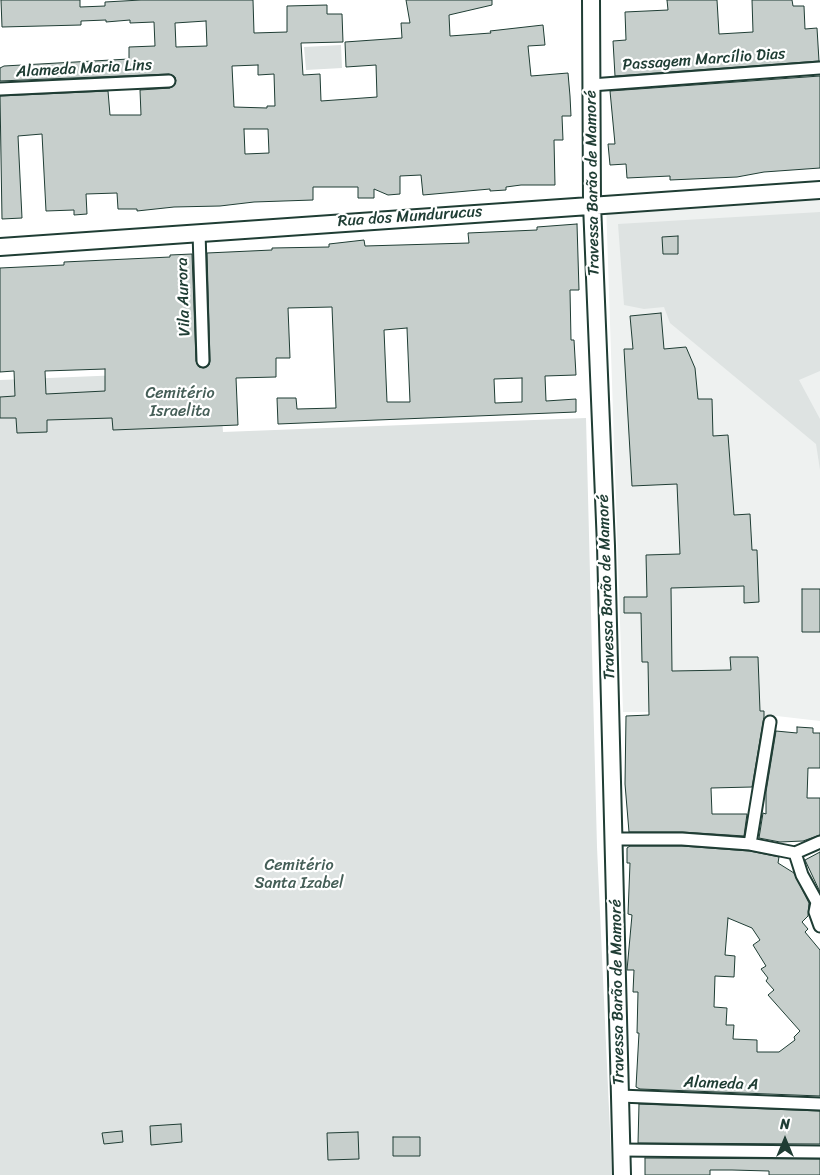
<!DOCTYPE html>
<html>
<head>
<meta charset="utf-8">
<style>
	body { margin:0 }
	#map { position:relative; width:820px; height:1175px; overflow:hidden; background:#fff; font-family:Sriracha,sans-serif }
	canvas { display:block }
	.north { position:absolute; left:760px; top:1115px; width:50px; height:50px; -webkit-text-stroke:4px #fff; paint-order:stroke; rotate:0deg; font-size:14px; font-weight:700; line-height:20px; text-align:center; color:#1f3d34 }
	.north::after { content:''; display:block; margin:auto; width:18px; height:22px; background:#1f3d34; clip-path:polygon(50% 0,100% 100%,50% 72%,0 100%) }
</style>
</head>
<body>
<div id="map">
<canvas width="820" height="1175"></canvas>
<div class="north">N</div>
</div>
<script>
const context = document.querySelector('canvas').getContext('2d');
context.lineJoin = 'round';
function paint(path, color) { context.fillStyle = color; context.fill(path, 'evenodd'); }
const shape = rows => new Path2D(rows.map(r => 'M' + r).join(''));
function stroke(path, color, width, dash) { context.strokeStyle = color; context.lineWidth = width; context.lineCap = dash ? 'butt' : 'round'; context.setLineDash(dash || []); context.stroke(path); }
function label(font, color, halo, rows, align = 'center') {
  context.font = font + ' Sriracha,sans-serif'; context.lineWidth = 4.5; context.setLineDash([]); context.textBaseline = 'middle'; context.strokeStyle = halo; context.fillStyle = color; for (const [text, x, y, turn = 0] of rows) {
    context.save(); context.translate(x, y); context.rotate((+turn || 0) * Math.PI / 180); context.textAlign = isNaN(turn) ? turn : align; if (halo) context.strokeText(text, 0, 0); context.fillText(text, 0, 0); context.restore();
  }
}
const built = shape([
	[820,190,820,721,768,715,764,737,707,739,706,712,623,712,606,203]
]);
const green = shape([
	[341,45,342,68,306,70,304,47],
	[820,212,820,371,799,380,820,419,820,470,816,444,670,323,664,307,644,309,624,305,618,224],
	[219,371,223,432,586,418,597,847,612,1175,0,1175,0,380]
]);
const building = shape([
	[1,0,80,0,80,7,105,6,105,2,141,0,253,0,254,33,287,32,287,6,327,5,327,14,342,14,343,42,301,43,303,75,320,74,321,101,377,97,376,65,346,67,345,42,402,38,401,23,410,23,406,0,492,0,492,5,449,15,450,36,491,33,490,31,543,25,545,45,528,46,531,76,568,73,570,96,571,116,562,116,563,140,554,140,555,185,521,185,506,187,506,190,490,191,490,189,423,195,421,175,400,176,400,194,388,195,374,189,374,198,358,198,358,187,313,187,313,200,254,202,220,206,174,207,137,211,137,209,118,209,117,193,86,194,87,214,74,215,74,210,46,211,42,134,18,136,22,218,2,219,0,96,108,91,110,115,141,115,140,90,170,88,176,81,175,77,169,74,0,81,0,68,4,66,129,59,129,47,155,46,154,22,130,23,130,20,106,22,106,20,81,21,81,25,2,27,1,0],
	[206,21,207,46,176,47,175,23,206,21],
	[258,65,258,75,274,74,275,106,267,106,267,108,234,107,232,66,258,65],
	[244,129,268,129,269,153,245,154,244,129],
	[667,0,717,0,719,34,753,32,752,0,792,0,793,6,804,6,805,29,817,28,819,61,615,76,613,41,626,40,625,12,668,10,667,0],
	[820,76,820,168,764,172,737,177,670,180,670,176,627,178,626,164,610,165,608,144,615,144,610,91,820,76],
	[577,224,579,290,570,290,571,340,574,340,576,375,545,376,546,401,576,399,576,412,278,424,277,398,296,398,297,409,336,408,332,307,288,308,290,358,276,358,276,377,236,378,238,425,113,430,112,418,47,420,47,432,17,433,16,418,0,418,0,397,15,396,14,371,0,372,0,268,64,265,64,262,170,257,170,255,192,254,196,361,199,367,204,368,209,365,210,361,207,253,272,250,272,248,329,247,329,244,364,240,365,246,469,243,468,233,537,230,537,227,577,224],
	[407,328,410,402,387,402,384,330,407,328],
	[105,369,105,391,46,394,45,371,105,369],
	[522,378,522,402,495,403,494,379,522,378],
	[678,236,678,254,663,254,662,237,678,236],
	[661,313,664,349,686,347,695,368,698,399,712,399,713,436,728,435,734,515,750,514,752,550,757,550,759,602,744,603,744,586,671,588,672,671,731,670,730,657,758,657,760,711,764,711,764,717,752,787,711,788,712,814,747,814,744,836,682,832,629,832,625,784,626,716,649,715,648,662,642,662,641,613,624,613,624,597,647,597,646,555,680,554,677,484,632,486,624,349,633,349,630,316,661,313],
	[802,589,820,589,820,632,802,632,802,589],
	[797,727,813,728,813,733,820,733,820,768,808,768,807,798,820,798,820,835,803,841,780,842,759,838,763,813,766,814,766,792,776,731,797,733,797,727],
	[630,846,682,846,749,851,779,857,778,863,794,873,809,903,808,916,802,922,808,929,805,932,820,950,820,1096,640,1089,636,1087,639,1033,637,1033,638,992,633,992,634,970,627,970,632,915,628,914,630,863,627,863,627,848,630,846],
	[728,918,752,928,760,940,753,945,766,966,761,969,768,978,766,981,774,990,768,995,800,1031,794,1037,795,1040,779,1052,757,1052,757,1040,733,1039,734,1025,726,1025,727,1008,714,1007,715,976,734,977,735,956,725,955,728,918],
	[820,852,820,892,805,860,820,852],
	[639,1104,820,1111,820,1144,638,1143,639,1104],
	[181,1124,182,1142,151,1145,150,1126,181,1124],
	[122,1131,123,1142,104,1144,102,1133,122,1131],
	[358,1132,359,1159,328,1160,327,1133,358,1132],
	[393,1137,420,1137,420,1156,393,1156,393,1137],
	[645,1158,820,1159,820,1175,769,1175,769,1171,732,1170,710,1170,710,1175,645,1175,645,1158]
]);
const street = shape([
	[591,85,820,68],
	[0,89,169,81],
	[199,232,203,361],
	[615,839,682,839,750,844,795,853,820,842],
	[750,844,770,722],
	[795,853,802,875,817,902,815,912,820,926],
	[620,1096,820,1104],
	[621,1150,820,1152]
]);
const secondary = shape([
	[591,0,592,204,606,546,622,1175],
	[0,247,820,190]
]);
const streetNames = [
	["Passagem Marcílio Dias",704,60,-4],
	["Alameda Maria Lins",84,69,-3],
	["Travessa Barão de Mamoré",593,183,-91],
	["Rua dos Mundurucus",410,217,-4],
	["Vila Aurora",184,297,-92],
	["Travessa Barão de Mamoré",607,587,-92],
	["Travessa Barão de Mamoré",618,992,-91],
	["Alameda A",721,1084,2]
];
const parkNames = [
	["Cemitério",180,394],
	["Israelita",180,412],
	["Cemitério",299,866],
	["Santa Izabel",299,884]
];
paint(built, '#eef1f0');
paint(green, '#dee3e2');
paint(building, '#c7cfcc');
stroke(building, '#1f3d34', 1);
stroke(street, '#1f3d34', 15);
stroke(secondary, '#1f3d34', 20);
stroke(street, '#fff', 11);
stroke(secondary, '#fff', 16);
label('16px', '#1f3d34', '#fff', streetNames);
label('16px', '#455e57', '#fff', parkNames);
</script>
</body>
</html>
